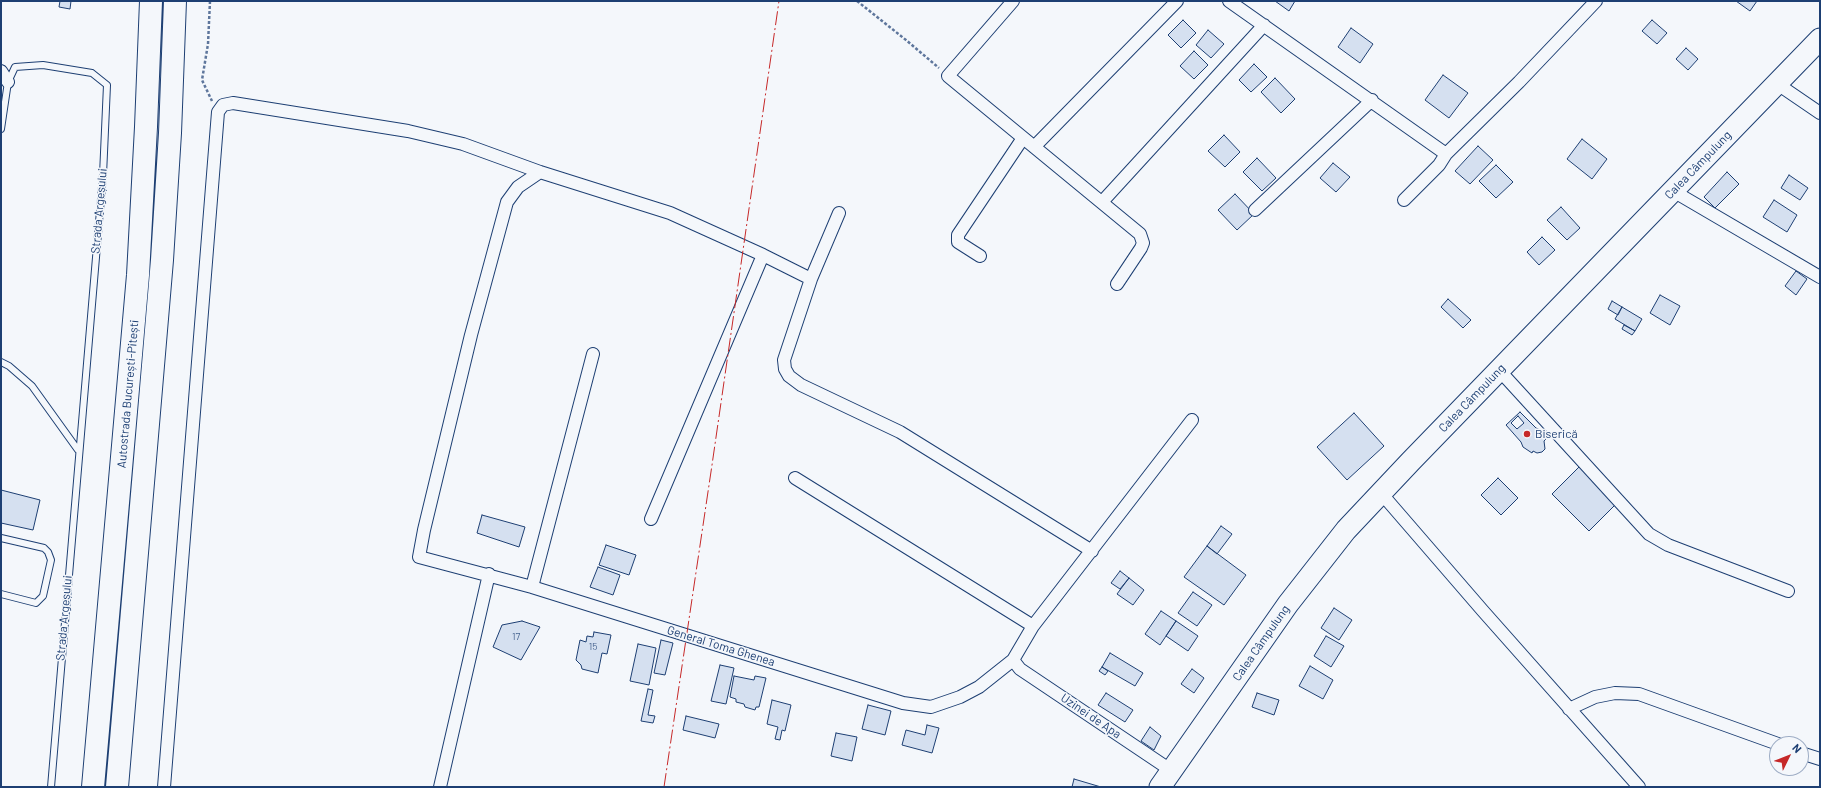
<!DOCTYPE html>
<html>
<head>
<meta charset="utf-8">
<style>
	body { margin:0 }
	#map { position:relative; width:1821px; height:788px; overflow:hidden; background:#f4f7fb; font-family:Barlow,sans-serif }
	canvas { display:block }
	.frame { position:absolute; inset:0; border:2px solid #1d3f73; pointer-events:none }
	.north { position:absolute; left:1769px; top:736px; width:40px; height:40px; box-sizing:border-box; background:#f4f7fb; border:1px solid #9eadc5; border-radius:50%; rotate:47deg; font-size:11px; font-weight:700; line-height:16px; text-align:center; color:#1d3f73 }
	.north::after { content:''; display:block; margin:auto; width:14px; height:18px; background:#c62828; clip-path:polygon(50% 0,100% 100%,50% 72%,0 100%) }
</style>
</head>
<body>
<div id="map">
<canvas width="1821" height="788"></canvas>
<div class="frame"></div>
<div class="north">N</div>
</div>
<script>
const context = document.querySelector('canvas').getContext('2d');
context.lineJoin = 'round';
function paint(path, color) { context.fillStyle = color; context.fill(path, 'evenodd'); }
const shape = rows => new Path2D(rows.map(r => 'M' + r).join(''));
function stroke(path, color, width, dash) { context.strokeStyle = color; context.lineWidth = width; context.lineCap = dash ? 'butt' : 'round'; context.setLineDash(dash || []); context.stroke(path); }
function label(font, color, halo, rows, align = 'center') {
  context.font = font + ' Barlow,sans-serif'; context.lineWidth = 3; context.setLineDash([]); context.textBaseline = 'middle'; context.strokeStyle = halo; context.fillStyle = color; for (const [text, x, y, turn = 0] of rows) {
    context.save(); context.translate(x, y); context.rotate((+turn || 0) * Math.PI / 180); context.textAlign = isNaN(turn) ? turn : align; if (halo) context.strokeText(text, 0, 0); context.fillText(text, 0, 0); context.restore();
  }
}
const building = shape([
	[60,1,71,1,70,9,59,7,60,1],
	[1275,1,1295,1,1289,11,1275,1],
	[1736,1,1757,1,1750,11,1736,1],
	[1183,20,1196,33,1181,48,1168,35,1183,20],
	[1652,20,1667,33,1657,44,1642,31,1652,20],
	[1351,28,1373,44,1360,63,1338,47,1351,28],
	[1208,30,1224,44,1211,58,1196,45,1208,30],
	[1686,48,1698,59,1688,70,1676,59,1686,48],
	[1194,51,1208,65,1194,79,1180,66,1194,51],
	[1254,64,1267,77,1251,92,1239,80,1254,64],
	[1443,75,1468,93,1449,118,1425,100,1443,75],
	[1275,78,1295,99,1281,113,1261,92,1275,78],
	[1224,135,1240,152,1225,167,1208,151,1224,135],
	[1582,139,1607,159,1592,179,1567,159,1582,139],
	[1478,146,1493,160,1470,184,1455,171,1478,146],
	[1257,158,1276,178,1262,191,1243,172,1257,158],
	[1333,163,1350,177,1336,192,1320,178,1333,163],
	[1496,165,1513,182,1496,198,1479,181,1496,165],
	[1727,172,1739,184,1715,208,1704,197,1727,172],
	[1789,175,1808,188,1800,200,1781,188,1789,175],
	[1235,194,1254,214,1237,230,1218,210,1235,194],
	[1774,200,1797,215,1787,232,1763,217,1774,200],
	[1561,207,1580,228,1567,240,1547,220,1561,207],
	[1542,237,1555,250,1539,265,1527,252,1542,237],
	[1796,271,1807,279,1796,295,1785,286,1796,271],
	[1660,295,1680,306,1670,325,1650,313,1660,295],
	[1448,299,1471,320,1463,328,1441,307,1448,299],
	[1612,301,1622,307,1618,315,1608,309,1612,301],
	[1622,307,1642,319,1635,331,1615,319,1622,307],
	[1624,325,1635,331,1632,335,1622,329,1624,325],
	[1520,412,1536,428,1540,430,1546,439,1544,441,1545,449,1542,452,1537,453,1533,451,1532,453,1523,447,1521,442,1506,425,1520,412],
	[1354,413,1384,446,1347,480,1317,447,1354,413],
	[1518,416,1524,423,1517,429,1511,423,1518,416],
	[1579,467,1616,504,1589,531,1552,494,1579,467],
	[1498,478,1518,498,1501,515,1481,495,1498,478],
	[1,490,40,500,33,530,1,523,1,490],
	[482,515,525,527,519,547,477,533,482,515],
	[1221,526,1232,534,1217,554,1207,546,1221,526],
	[606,545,636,555,629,575,599,565,606,545],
	[1207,546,1246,575,1224,605,1184,577,1207,546],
	[598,567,620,575,613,595,590,587,598,567],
	[1120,571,1129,578,1120,589,1111,583,1120,571],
	[1129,578,1144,590,1133,605,1117,594,1129,578],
	[1193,592,1212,605,1197,626,1178,613,1193,592],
	[1334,608,1352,620,1339,640,1321,628,1334,608],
	[1161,611,1176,621,1160,645,1145,634,1161,611],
	[522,621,540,627,521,660,493,647,502,625,522,621],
	[1176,621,1198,636,1188,651,1166,636,1176,621],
	[594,632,611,635,607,654,602,653,598,673,582,669,581,665,576,660,580,640,586,642,587,636,593,637,594,632],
	[1326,636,1344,646,1331,667,1314,656,1326,636],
	[661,640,673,643,665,675,654,673,661,640],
	[638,644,656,648,649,685,630,681,638,644],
	[1110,653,1143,673,1135,686,1102,667,1110,653],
	[720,665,734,668,726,704,711,701,720,665],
	[1310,666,1333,680,1323,699,1299,686,1310,666],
	[1102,667,1108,671,1105,675,1099,671,1102,667],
	[1192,669,1204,678,1194,693,1181,684,1192,669],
	[734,676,754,680,755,676,766,678,759,707,756,707,755,710,745,707,744,704,736,702,736,699,730,697,734,676],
	[648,689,653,690,648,715,655,716,653,723,641,721,648,689],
	[1106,693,1133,710,1125,722,1098,705,1106,693],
	[1257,693,1279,700,1274,715,1252,707,1257,693],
	[772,700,791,705,785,731,782,730,780,740,775,739,778,727,767,724,772,700],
	[868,705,891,711,885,735,862,729,868,705],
	[686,716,719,724,715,738,683,730,686,716],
	[927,725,939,728,932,753,902,745,906,730,925,735,927,725],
	[1150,727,1161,736,1154,750,1141,741,1150,727],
	[836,733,857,737,852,761,831,756,836,733],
	[1074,779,1101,787,1072,787,1074,779]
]);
const path = shape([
	[210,1,208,44,202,80,212,101],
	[857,1,906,40,939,68]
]);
const service = shape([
	[1,129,8,82,15,67,43,65,92,73,107,85,103,175,51,787],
	[1,362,9,366,32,386,78,450],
	[1,538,44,548,48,552,51,560,43,596,36,603,1,594]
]);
const minor = shape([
	[1013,1,948,76,1140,234,1143,243,1141,248,1117,284],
	[1229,1,1446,154,1519,82,1596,1],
	[1,71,8,82],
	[1776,83,1820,113],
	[1034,147,1177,1],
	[540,172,518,187,507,202,471,335,424,530,419,557,532,587,903,703,931,707,960,697,979,687,1013,660,1033,626,1192,420],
	[1673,191,1820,277],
	[1404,200,1439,165,1446,154],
	[1102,202,1264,25],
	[1255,210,1372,100],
	[980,256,958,242,958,235,1023,138],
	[811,279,839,213],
	[1499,370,1649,534,1668,545,1788,591],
	[795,478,1033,626],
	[1381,493,1483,611,1639,787],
	[651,519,763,255],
	[532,587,593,354],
	[1013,660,1020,669,1172,771],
	[1569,709,1595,697,1615,693,1639,694,1778,744],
	[1801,753,1820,759],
	[164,787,218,112,223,105,233,103,408,131,463,144,540,172,670,213,763,255,811,279,784,360,785,369,789,376,801,385,900,432,1092,551],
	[440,787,489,574]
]);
const trunk = shape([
	[1160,787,1288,604,1346,530,1411,461,1820,39]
]);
const motorway = shape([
	[93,787,138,275,146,127,151,1],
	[117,787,162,260,170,133,175,1]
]);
const power = shape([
	[664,787,712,465,779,1]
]);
const markers = [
	[1527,434,4,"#c62828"]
];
const numberNames = [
	["17",516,637],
	["15",593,647]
];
const streetNames = [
	["Calea Câmpulung",1698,165,-46],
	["Strada Argeșului",99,211,-85],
	["Autostrada București-Pitești",128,394,-85],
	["Calea Câmpulung",1472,398,-46],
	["Strada Argeșului",64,618,-85],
	["Calea Câmpulung",1261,643,-55],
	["General Toma Ghenea",721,646,17],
	["Uzinei de Apa",1091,716,34]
];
const poiNames = [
	["Biserică",1535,434]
];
paint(building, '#d5e0f0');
stroke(building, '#1d3f73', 1);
stroke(service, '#1d3f73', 8);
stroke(minor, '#1d3f73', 14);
stroke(trunk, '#1d3f73', 23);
stroke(motorway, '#1d3f73', 24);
stroke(path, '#5e769c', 2.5, [3, 2]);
stroke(service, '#f4f7fb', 6);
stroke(minor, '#f4f7fb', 12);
stroke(trunk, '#f4f7fb', 21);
stroke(motorway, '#f4f7fb', 22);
stroke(power, '#c62828', 1, [14, 3, 2, 3]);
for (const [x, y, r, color] of markers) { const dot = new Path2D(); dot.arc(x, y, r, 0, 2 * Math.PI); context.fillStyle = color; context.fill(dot); stroke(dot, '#f4f7fb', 1.5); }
label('10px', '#4b6792', null, numberNames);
label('12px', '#1d3f73', '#f4f7fb', streetNames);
label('12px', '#1d3f73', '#f4f7fb', poiNames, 'left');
</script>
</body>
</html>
